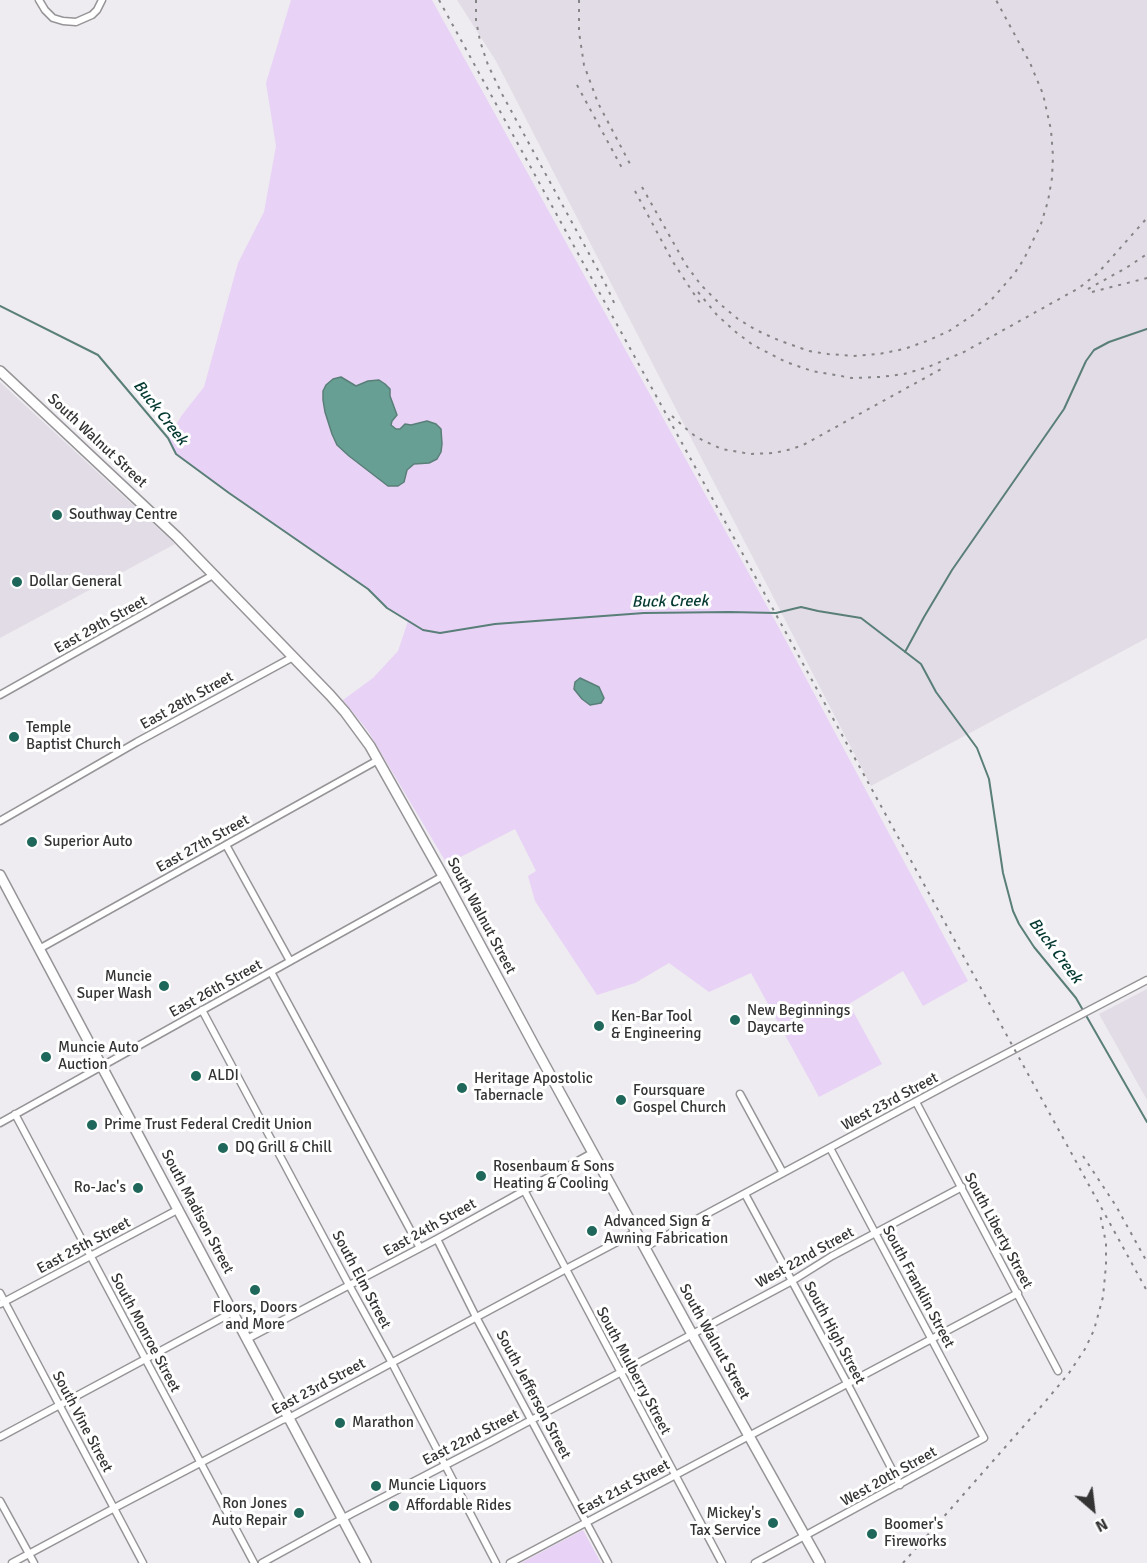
<!DOCTYPE html>
<html>
<head>
<meta charset="utf-8">
<style>
	body { margin:0 }
	#map { position:relative; width:1147px; height:1563px; overflow:hidden; background:#eeecf0; font-family:Signika,sans-serif }
	canvas { display:block }
	.north { position:absolute; left:1063px; top:1479px; width:60px; height:60px; -webkit-text-stroke:4px #fff; paint-order:stroke; rotate:152deg; font-size:16px; font-weight:700; line-height:24px; text-align:center; color:#353435 }
	.north::after { content:''; display:block; margin:auto; width:21px; height:27px; background:#353435; clip-path:polygon(50% 0,100% 100%,50% 72%,0 100%) }
</style>
</head>
<body>
<div id="map">
<canvas width="1147" height="1563"></canvas>
<div class="north">N</div>
</div>
<script>
const context = document.querySelector('canvas').getContext('2d');
context.lineJoin = 'round';
function paint(path, color) { context.fillStyle = color; context.fill(path, 'evenodd'); }
const shape = rows => new Path2D(rows.map(r => 'M' + r).join(''));
function stroke(path, color, width, dash) { context.strokeStyle = color; context.lineWidth = width; context.lineCap = dash ? 'butt' : 'round'; context.setLineDash(dash || []); context.stroke(path); }
function label(font, color, halo, rows, align = 'center') {
  context.font = font + ' Signika,sans-serif'; context.lineWidth = 6; context.setLineDash([]); context.textBaseline = 'middle'; context.strokeStyle = halo; context.fillStyle = color; for (const [text, x, y, turn = 0] of rows) {
    context.save(); context.translate(x, y); context.rotate((+turn || 0) * Math.PI / 180); context.textAlign = isNaN(turn) ? turn : align; if (halo) context.strokeText(text, 0, 0); context.fillText(text, 0, 0); context.restore();
  }
}
const built = shape([
	[457,0,1147,0,1147,638,871,786,496,61],
	[0,382,175,544,0,638],
	[1147,989,1147,1100,1099,1014]
]);
const green = shape([
	[291,0,432,0,778,626,968,981,923,1006,903,971,849,1004,882,1064,819,1097,751,973,709,992,669,963,635,983,597,995,535,901,528,876,536,871,515,829,447,864,368,731,343,700,373,678,398,651,408,621,387,608,368,589,234,496,176,454,168,438,182,415,204,387,238,263,264,212,276,146,266,83],
	[583,1530,601,1563,521,1563]
]);
const water = shape([
	[341,377,356,386,368,381,379,380,385,384,390,389,390,396,397,415,392,421,391,425,396,429,400,429,405,424,411,425,427,421,436,424,441,429,442,444,441,452,437,459,429,463,414,464,407,470,404,482,398,486,388,486,349,456,337,445,332,434,325,412,323,400,323,391,326,385,333,379,341,377],
	[580,678,599,687,604,698,601,703,590,705,582,699,574,689,575,682,580,678]
]);
const stream = shape([
	[0,306,98,355,168,438,176,454,229,493,368,589,387,608,423,630,440,633,495,624,644,613,730,612,776,613,801,607,818,611,861,618,921,664,936,692,977,748,989,779,1003,873,1013,911,1019,924,1034,947,1076,998,1147,1122],
	[905,652,924,617,952,570,1064,409,1086,361,1094,350,1109,342,1147,329]
]);
const minor = shape([
	[39,0,45,10,53,18,63,21,76,22,92,15,97,10,102,0],
	[0,695,213,575],
	[0,821,137,742,293,657],
	[226,845,290,961],
	[39,949,378,760],
	[271,972,420,1248],
	[202,1010,349,1285,392,1363,496,1563],
	[740,1094,783,1173],
	[916,1102,1058,1371],
	[15,1114,254,1563],
	[0,1123,443,876],
	[524,1190,722,1563],
	[745,1194,847,1383,900,1485],
	[437,1239,476,1317,608,1563],
	[645,1247,956,1080,1147,980],
	[0,1293,143,1563],
	[0,1304,179,1209],
	[247,1339,437,1239,592,1153],
	[0,1437,233,1312],
	[0,1501,34,1563],
	[12,1563,120,1505,282,1420,289,1418,566,1269,636,1232],
	[262,1563,351,1514,490,1442,792,1281,832,1256,962,1187],
	[510,1563,1018,1293],
	[755,1563,984,1438,830,1148]
]);
const secondary = shape([
	[0,371,177,537,330,695,345,712,370,746,443,876,535,1047,692,1334,820,1563],
	[0,875,366,1563]
]);
const rail = shape([
	[439,0,1147,1291],
	[476,0,476,20,480,41,488,65,502,94,605,283,616,307],
	[579,0,579,32,584,65,598,103,630,164],
	[577,85,622,168],
	[642,187,686,265,701,285,720,304,738,319,756,330,778,340,809,351,828,354,853,356,879,354,904,349,927,341,949,331,973,315,992,299,1014,274,1024,259,1041,224,1048,201,1052,178,1053,156,1051,130,1043,94,1030,63,996,0],
	[635,191,673,262,700,303],
	[1088,289,1126,268,1147,254],
	[698,292,717,315,737,333,753,345,786,362,812,371,852,378,880,377,904,374,928,367,964,352,1079,288,1098,273,1147,218],
	[1092,292,1147,278],
	[672,416,684,427,695,436,704,441,722,449,750,454,774,453,792,449,805,444,943,368],
	[1083,1156,1116,1206,1147,1262],
	[903,1563,1045,1402,1069,1373,1085,1349,1094,1330,1103,1297,1106,1265,1106,1243,1100,1214]
]);
const markers = [
	[57,515,6,"#20675b"],
	[17,582,6,"#20675b"],
	[14,737,6,"#20675b"],
	[32,842,6,"#20675b"],
	[164,986,6,"#20675b"],
	[735,1020,6,"#20675b"],
	[599,1026,6,"#20675b"],
	[46,1057,6,"#20675b"],
	[196,1076,6,"#20675b"],
	[462,1088,6,"#20675b"],
	[621,1100,6,"#20675b"],
	[92,1125,6,"#20675b"],
	[223,1148,6,"#20675b"],
	[481,1176,6,"#20675b"],
	[138,1188,6,"#20675b"],
	[592,1231,6,"#20675b"],
	[255,1290,6,"#20675b"],
	[340,1423,6,"#20675b"],
	[376,1486,6,"#20675b"],
	[394,1506,6,"#20675b"],
	[299,1513,6,"#20675b"],
	[773,1523,6,"#20675b"],
	[872,1534,6,"#20675b"]
];
const streetNames = [
	["South Walnut Street",97,441,43],
	["East 29th Street",101,625,-29],
	["East 28th Street",187,701,-29],
	["East 27th Street",203,844,-29],
	["South Walnut Street",481,916,62],
	["East 26th Street",216,989,-29],
	["West 23rd Street",890,1102,-28],
	["South Madison Street",197,1212,62],
	["East 24th Street",430,1228,-29],
	["South Liberty Street",998,1231,62],
	["East 25th Street",84,1246,-28],
	["West 22nd Street",805,1258,-29],
	["South Elm Street",361,1280,62],
	["South Franklin Street",918,1287,62],
	["South Monroe Street",145,1333,62],
	["South High Street",834,1333,62],
	["South Walnut Street",714,1342,61],
	["South Mulberry Street",633,1371,62],
	["East 23rd Street",319,1387,-28],
	["South Jefferson Street",533,1395,62],
	["South Vine Street",82,1422,62],
	["East 22nd Street",471,1438,-27],
	["West 20th Street",889,1477,-29],
	["East 21st Street",624,1488,-28]
];
const poiNames = [
	["Southway Centre",69,515],
	["Dollar General",29,582],
	["Temple",26,728],
	["Baptist Church",26,745],
	["Superior Auto",44,842],
	["Muncie",152,977,"right"],
	["Super Wash",152,994,"right"],
	["New Beginnings",747,1011],
	["Daycarte",747,1028],
	["Ken-Bar Tool",611,1017],
	["& Engineering",611,1034],
	["Muncie Auto",58,1048],
	["Auction",58,1065],
	["ALDI",208,1076],
	["Heritage Apostolic",474,1079],
	["Tabernacle",474,1096],
	["Foursquare",633,1091],
	["Gospel Church",633,1108],
	["Prime Trust Federal Credit Union",104,1125],
	["DQ Grill & Chill",235,1148],
	["Rosenbaum & Sons",493,1167],
	["Heating & Cooling",493,1184],
	["Ro-Jac's",126,1188,"right"],
	["Advanced Sign &",604,1222],
	["Awning Fabrication",604,1239],
	["Floors, Doors",255,1308,"center"],
	["and More",255,1325,"center"],
	["Marathon",352,1423],
	["Muncie Liquors",388,1486],
	["Ron Jones",287,1504,"right"],
	["Auto Repair",287,1521,"right"],
	["Affordable Rides",406,1506],
	["Mickey's",761,1514,"right"],
	["Tax Service",761,1531,"right"],
	["Boomer's",884,1525],
	["Fireworks",884,1542]
];
const waterNames = [
	["Buck Creek",160,413,52],
	["Buck Creek",670,602,-1],
	["Buck Creek",1055,951,53]
];
paint(built, '#e2dce6');
paint(green, '#e8d2f6');
paint(water, '#689f94');
stroke(water, '#597f78', 1.5);
stroke(stream, '#597f78', 2);
stroke(minor, '#969497', 9);
stroke(secondary, '#969497', 12);
stroke(minor, '#fff', 6);
stroke(secondary, '#fff', 9);
stroke(rail, '#858486', 2, [3, 6]);
for (const [x, y, r, color] of markers) { const dot = new Path2D(); dot.arc(x, y, r, 0, 2 * Math.PI); context.fillStyle = color; context.fill(dot); stroke(dot, '#fff', 2); }
label('15px', '#353435', '#fff', streetNames);
label('15px', '#353435', '#fff', poiNames, 'left');
label('italic 16px', '#033931', '#fff', waterNames);
</script>
</body>
</html>
